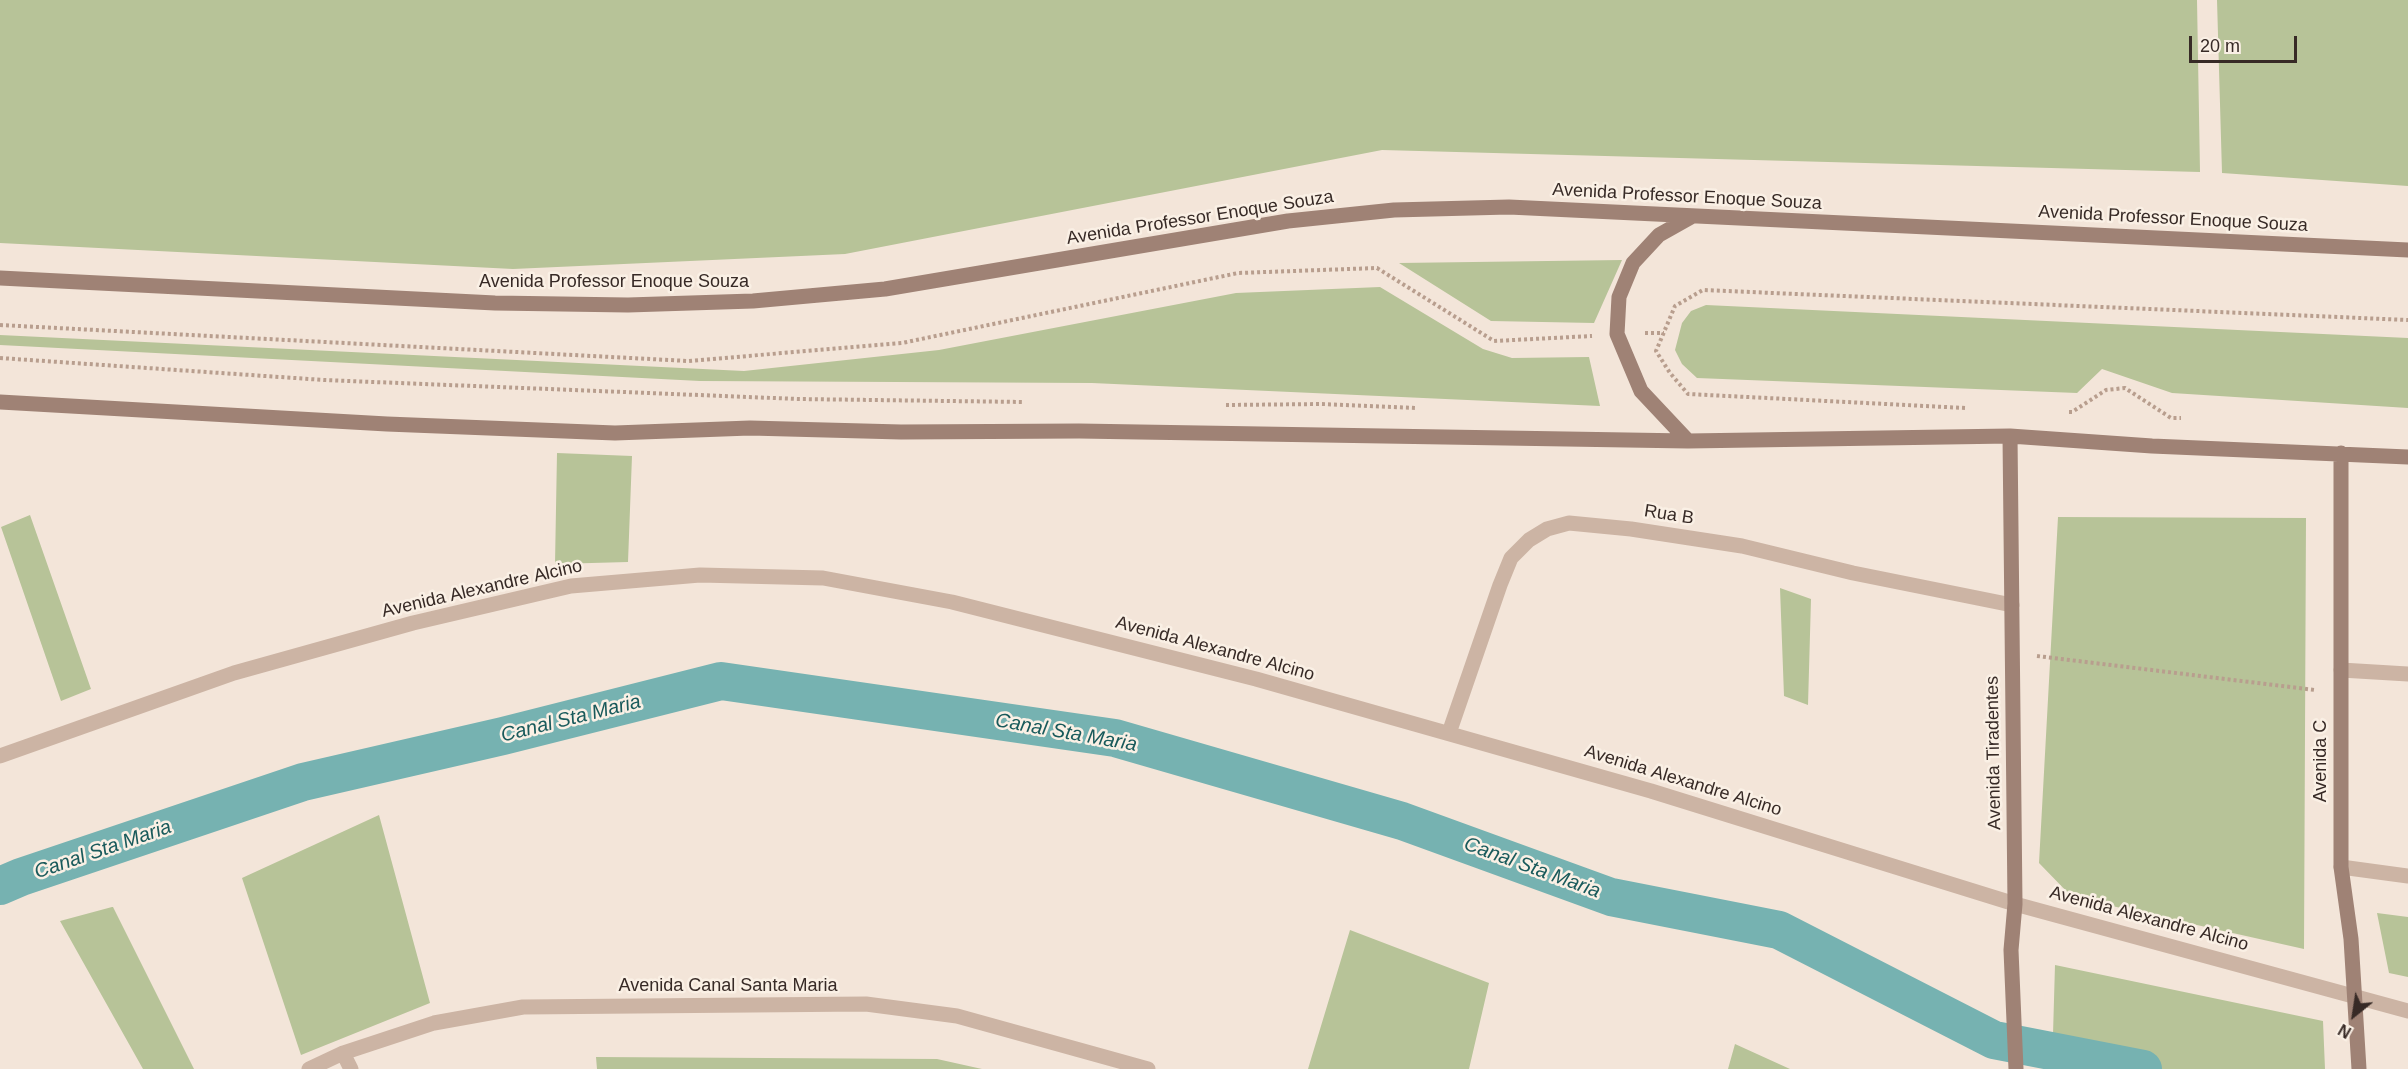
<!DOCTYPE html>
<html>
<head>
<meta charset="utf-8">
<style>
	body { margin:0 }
	#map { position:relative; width:2408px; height:1069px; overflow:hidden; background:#f3e5d9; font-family:Helvetica,sans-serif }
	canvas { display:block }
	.north { position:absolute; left:2324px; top:985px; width:60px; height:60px; -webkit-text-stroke:4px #faf0e5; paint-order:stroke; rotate:210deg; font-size:16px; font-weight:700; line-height:24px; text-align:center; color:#372a26 }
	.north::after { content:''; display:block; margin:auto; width:21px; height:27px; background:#372a26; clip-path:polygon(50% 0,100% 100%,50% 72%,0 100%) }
	.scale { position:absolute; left:2189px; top:36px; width:108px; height:27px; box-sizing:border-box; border:3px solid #372a26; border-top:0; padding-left:8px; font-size:18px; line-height:21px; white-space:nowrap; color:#372a26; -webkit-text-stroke:4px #faf0e5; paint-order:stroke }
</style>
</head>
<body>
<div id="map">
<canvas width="2408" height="1069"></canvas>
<div class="north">N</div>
<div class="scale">20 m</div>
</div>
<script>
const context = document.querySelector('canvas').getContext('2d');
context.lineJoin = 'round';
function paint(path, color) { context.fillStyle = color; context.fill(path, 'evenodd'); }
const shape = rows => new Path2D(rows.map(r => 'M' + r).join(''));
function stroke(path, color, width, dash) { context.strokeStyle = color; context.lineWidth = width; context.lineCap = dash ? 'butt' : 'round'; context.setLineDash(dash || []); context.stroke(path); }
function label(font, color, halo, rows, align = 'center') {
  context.font = font + ' Helvetica,sans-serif'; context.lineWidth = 5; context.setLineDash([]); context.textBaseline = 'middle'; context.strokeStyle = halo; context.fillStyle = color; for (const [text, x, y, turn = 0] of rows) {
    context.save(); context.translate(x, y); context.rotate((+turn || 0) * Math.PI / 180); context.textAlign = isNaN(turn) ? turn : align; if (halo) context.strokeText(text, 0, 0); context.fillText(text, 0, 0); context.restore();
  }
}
const green = shape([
	[0,0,2197,0,2200,172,1382,150,845,254,513,269,0,243],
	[2217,0,2408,0,2408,186,2222,173],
	[1622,260,1594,323,1491,321,1399,263],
	[1380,287,1483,349,1512,358,1589,357,1600,406,1092,383,700,381,0,345,0,335,744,371,939,350,1236,293],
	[1706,305,2408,338,2408,408,2172,393,2102,369,2077,393,1697,378,1682,364,1675,350,1682,323,1691,311],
	[557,453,632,456,628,562,555,564],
	[30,515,91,689,61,701,1,527],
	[2058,517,2306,518,2304,949,2072,897,2039,863],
	[1780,588,1811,599,1808,705,1784,696],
	[379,815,430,1003,301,1055,242,878],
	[112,907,113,907,194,1069,143,1069,60,921],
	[2377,913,2408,917,2408,977,2389,973],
	[1350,930,1489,983,1469,1069,1308,1069],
	[2055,965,2323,1021,2325,1069,2052,1069],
	[1735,1044,1790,1069,1728,1069],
	[596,1057,937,1059,982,1069,597,1069]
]);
const canal = shape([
	[0,886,21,877,303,782,503,736,721,681,1115,738,1402,821,1611,897,1779,930,1994,1040,2143,1069]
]);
const path = shape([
	[0,325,688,361,902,343,1238,273,1377,268,1494,341,1592,336],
	[1645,333,1664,333],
	[0,358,324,380,798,399,1024,402],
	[1226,405,1322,404,1417,408],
	[1965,408,1688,394,1670,373,1656,351,1675,306,1703,290,2408,320],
	[2069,412,2072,412,2106,390,2125,388,2171,418,2181,418],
	[2037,656,2315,690]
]);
const street = shape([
	[2341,670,2408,674],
	[1449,733,1500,585,1511,558,1529,540,1547,529,1569,523,1631,529,1742,546,1853,573,2012,605],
	[0,756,234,673,413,623,571,586,700,575,823,578,952,602,1256,679,1651,791,2015,904,2408,1011],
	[2341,867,2408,876],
	[343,1053,351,1069],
	[309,1069,343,1053,434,1023,523,1007,866,1004,957,1016,1148,1069]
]);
const secondary = shape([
	[0,278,495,303,628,305,753,301,885,289,1288,221,1394,210,1509,207,2408,250],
	[0,402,387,424,615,433,750,428,901,432,1079,431,1688,441,2010,436,2152,446,2408,457],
	[2010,436,2015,904,2011,950,2016,1069],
	[1688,441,1641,391,1617,334,1619,297,1633,263,1659,235,1691,217],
	[2341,453,2341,867,2351,939,2359,1069]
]);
const streetNames = [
	["Avenida Professor Enoque Souza",1687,197,3],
	["Avenida Professor Enoque Souza",1200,218,-9],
	["Avenida Professor Enoque Souza",2173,219,3],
	["Avenida Professor Enoque Souza",614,282],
	["Rua B",1669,515,9],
	["Avenida Alexandre Alcino",482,589,-13],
	["Avenida Alexandre Alcino",1215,649,15],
	["Avenida Tiradentes",1994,753,-91],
	["Avenida C",2321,761,-90],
	["Avenida Alexandre Alcino",1683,781,17],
	["Avenida Alexandre Alcino",2149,919,15],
	["Avenida Canal Santa Maria",728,986]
];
const waterNames = [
	["Canal Sta Maria",571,719,-14],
	["Canal Sta Maria",1066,733,10],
	["Canal Sta Maria",103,850,-19],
	["Canal Sta Maria",1532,868,20]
];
paint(green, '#b7c398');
stroke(canal, '#76b2b1', 38);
stroke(path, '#b89e8e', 4, [3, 3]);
stroke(street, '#ccb4a4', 15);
stroke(secondary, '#9f8275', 15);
label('18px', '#372a26', '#faf0e5', streetNames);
label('italic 20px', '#195a5b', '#faf0e5', waterNames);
</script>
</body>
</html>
